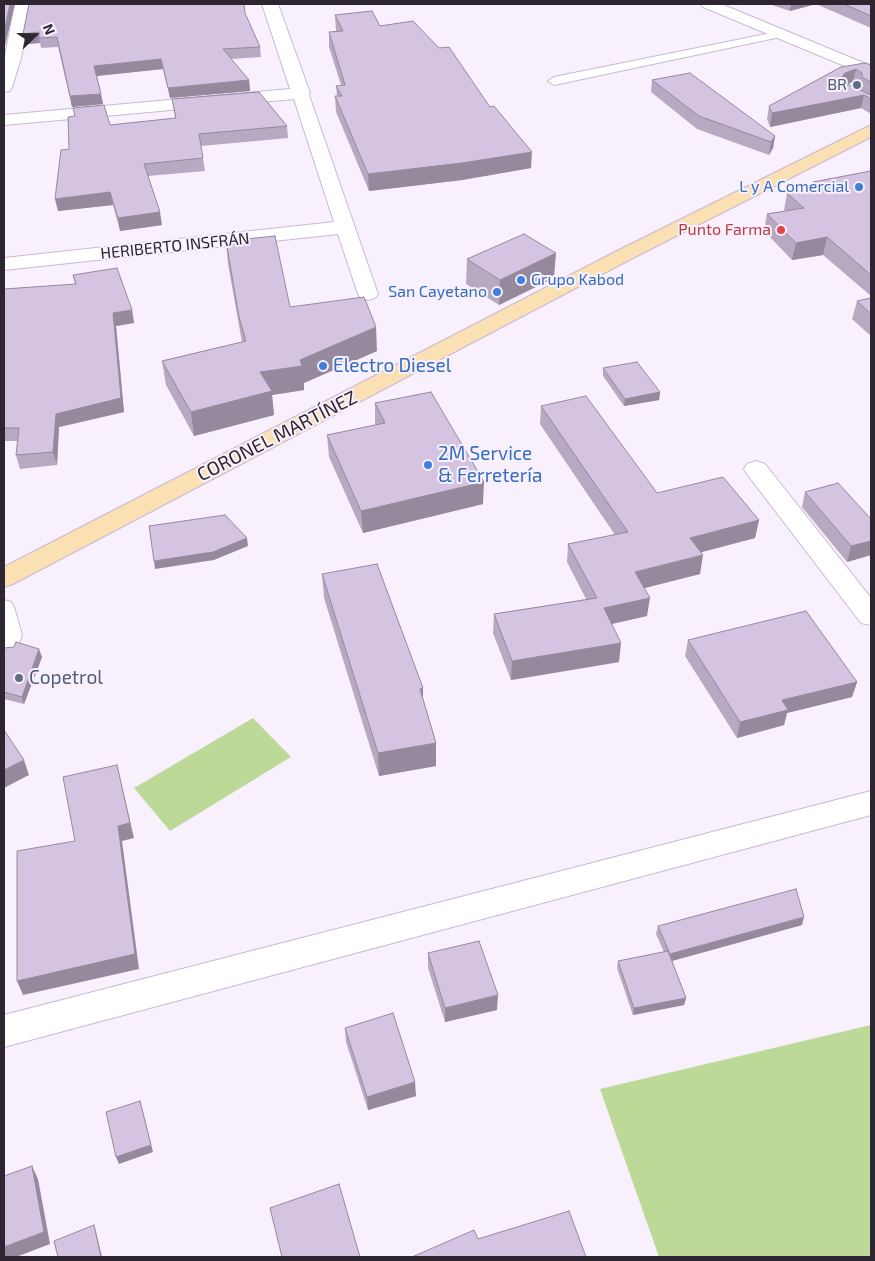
<!DOCTYPE html>
<html>
<head>
<meta charset="utf-8">
<style>
	body { margin:0 }
	#map { position:relative; width:875px; height:1261px; overflow:hidden; background:#f8f1fd; font-family:"Exo 2",sans-serif }
	canvas { display:block }
	.frame { position:absolute; inset:0; border:5px solid #2d2631; pointer-events:none }
	.north { position:absolute; left:10px; top:10px; width:50px; height:50px; -webkit-text-stroke:4px #f8f1fd; paint-order:stroke; rotate:68deg; font-size:14px; font-weight:700; line-height:20px; text-align:center; color:#2d2631 }
	.north::after { content:''; display:block; margin:auto; width:18px; height:22px; background:#2d2631; clip-path:polygon(50% 0,100% 100%,50% 72%,0 100%) }
</style>
</head>
<body>
<div id="map">
<canvas width="875" height="1261"></canvas>
<div class="frame"></div>
<div class="north">N</div>
</div>
<script>
const context = document.querySelector('canvas').getContext('2d');
context.lineJoin = 'round';
function paint(path, color) { context.fillStyle = color; context.fill(path, 'evenodd'); }
const shape = rows => new Path2D(rows.map(r => 'M' + r).join(''));
function stroke(path, color, width, dash) { context.strokeStyle = color; context.lineWidth = width; context.lineCap = dash ? 'butt' : 'round'; context.setLineDash(dash || []); context.stroke(path); }
function label(font, color, halo, rows, align = 'center') {
  context.font = font + ' "Exo 2",sans-serif'; context.lineWidth = 4; context.setLineDash([]); context.textBaseline = 'middle'; context.strokeStyle = halo; context.fillStyle = color; for (const [text, x, y, turn = 0] of rows) {
    context.save(); context.translate(x, y); context.rotate((+turn || 0) * Math.PI / 180); context.textAlign = isNaN(turn) ? turn : align; if (halo) context.strokeText(text, 0, 0); context.fillText(text, 0, 0); context.restore();
  }
}
const green = shape([
	[253,718,291,757,170,831,134,788],
	[871,1025,871,1257,659,1257,600,1089]
]);
const service = shape([
	[781,31,785,32,785,36,554,85,548,81,554,77,781,31],
	[4,600,11,602,14,607,22,635,16,653,9,655,4,654,4,600]
]);
const minor = shape([
	[262,4,278,4,310,93,309,95,378,294,375,298,368,300,361,298,358,294,338,234,4,270,4,258,334,222,294,99,4,125,4,115,290,89,262,4],
	[701,4,721,4,871,66,871,77,703,7,701,4],
	[756,461,765,464,871,598,871,625,861,623,747,474,744,469,747,464,756,461],
	[871,791,871,815,4,1047,4,1015,871,791]
]);
const tertiary = shape([
	[15,4,31,4,21,58,12,87,10,91,4,92,4,61,15,4]
]);
const secondary = shape([
	[871,125,871,137,631,259,13,584,4,587,4,567,617,251,871,125]
]);
const wall = shape([
	[769,4,871,4,871,28,816,4,790,11],
	[245,14,260,47,261,57,231,59,249,80,250,91,170,98,163,69,97,76,103,104,72,107,58,47,41,48,40,43,26,44,23,34],
	[335,15,380,26,531,168,462,180,369,191,336,112,335,96,337,96,336,86,341,85,329,47,329,32,336,31],
	[871,65,871,114,861,108,770,127,767,119,769,106,841,67],
	[853,82,859,86,859,89,848,84],
	[652,80,775,136,773,148,769,155,697,129,651,92],
	[172,99,287,126,288,138,201,146,205,171,148,176,162,225,120,231,113,205,58,211,69,149,110,125,175,118],
	[871,171,871,296,823,255,792,260,764,231,767,214,785,211,784,210,787,193,811,188,813,182],
	[226,241,290,307,377,351,304,383,304,390,272,395,274,415,194,436,166,385,162,361,242,342,228,264],
	[467,259,554,278,499,305,466,284],
	[73,275,132,310,134,323,116,326,124,412,59,427,57,465,20,469,16,455,18,441,4,441,4,289,75,284],
	[871,298,871,336,852,319,857,301],
	[603,368,660,392,659,400,624,406,603,376],
	[375,403,483,504,363,533,329,457,327,435,375,425],
	[541,406,657,493,759,520,755,538,701,552,700,574,644,588,647,616,612,624,619,662,511,680,493,633,494,614,586,599,567,562,568,544,615,535,540,424],
	[805,492,871,519,871,555,847,562,802,507],
	[322,574,423,700,436,743,436,766,379,776,324,598],
	[688,640,857,682,852,697,787,713,784,725,737,738,685,656],
	[4,648,42,657,24,704,4,699],
	[802,925,672,961,686,998,684,1005,633,1015,617,968,618,961,664,952,656,934,658,926],
	[428,953,497,1010,445,1022,428,968],
	[345,1028,416,1096,368,1110,346,1042],
	[270,1208,360,1257,282,1257]
]);
const shadedWall = shape([
	[10,4,15,4,5,46,4,46,4,32],
	[791,4,816,4,790,11],
	[39,32,39,38,40,43,26,44,23,34],
	[161,59,163,69,96,76,94,66],
	[856,69,853,82,842,86,842,77,845,73],
	[249,80,250,91,170,98,168,88],
	[101,94,103,104,72,107,70,96],
	[864,95,861,108,770,127,772,113],
	[775,136,773,148,769,155,771,142],
	[532,152,531,168,462,180,369,191,368,174],
	[110,192,113,205,58,211,55,199],
	[160,212,162,225,120,231,118,218],
	[827,237,823,255,792,260,796,243],
	[556,253,554,278,499,305,500,280],
	[132,310,134,323,116,326,124,412,59,427,57,465,53,452,56,414,113,313],
	[376,327,377,351,304,383,304,390,272,395,274,415,194,436,191,412,260,372,300,360],
	[660,392,659,400,624,406,625,399],
	[484,482,483,504,363,533,361,511],
	[759,520,755,538,687,556,690,538],
	[247,538,248,546,214,560,155,569,154,561],
	[871,541,871,555,847,562,851,546],
	[703,555,700,574,633,591,635,572],
	[650,598,647,616,602,626,604,608],
	[621,643,619,662,511,680,512,661],
	[39,649,42,657,24,704,22,697],
	[857,682,852,697,787,713,784,725,737,738,740,722,782,700],
	[423,688,423,712,420,689],
	[436,743,436,766,379,776,378,753],
	[24,760,29,775,4,788,4,770],
	[117,765,134,838,122,841,139,969,23,995,17,981,118,826],
	[804,917,802,925,668,962,670,954],
	[498,995,497,1010,445,1022,445,1008],
	[686,998,684,1005,633,1015,634,1008],
	[415,1082,416,1096,368,1110,367,1097],
	[140,1101,153,1152,119,1164,116,1157],
	[32,1166,38,1179,50,1244,16,1257,4,1257,4,1247],
	[94,1225,96,1232,102,1257,100,1257]
]);
const building = shape([
	[4,4,10,4,4,32,4,4],
	[29,4,244,4,245,13,260,47,223,49,249,80,168,88,161,59,94,66,101,94,70,96,57,37,39,38,39,32,23,34,29,4],
	[844,4,871,4,871,16,844,4],
	[372,11,380,26,413,21,439,48,449,47,490,107,494,106,532,152,462,163,368,174,335,96,342,96,336,86,345,85,329,32,343,31,335,15,372,11],
	[865,63,871,65,871,82,862,77,862,73,856,69,845,73,842,77,845,83,871,95,871,99,864,95,772,113,769,106,841,67,865,63],
	[690,73,775,136,771,142,699,116,652,80,690,73],
	[259,92,287,126,199,134,203,158,144,164,160,212,118,218,110,192,55,199,61,150,69,149,68,117,75,116,73,108,104,105,110,125,176,118,172,99,259,92],
	[871,171,871,275,827,237,796,243,767,214,804,208,787,193,818,187,813,182,871,171],
	[524,234,556,253,500,280,467,259,524,234],
	[275,236,290,307,364,297,376,327,300,360,302,366,260,372,272,391,191,412,162,361,246,341,239,317,226,241,275,236],
	[117,268,132,310,113,313,121,398,56,414,53,452,16,455,19,428,4,428,4,289,76,284,73,275,117,268],
	[871,298,871,314,857,301,871,298],
	[637,362,660,392,625,399,603,368,637,362],
	[431,392,484,482,361,511,327,435,385,423,375,403,431,392],
	[586,396,657,493,723,477,759,520,690,538,703,555,635,572,650,598,604,608,621,643,512,661,494,614,597,598,568,544,628,532,541,406,586,396],
	[838,483,871,519,871,541,851,546,805,492,838,483],
	[225,515,247,538,213,552,154,561,149,526,225,515],
	[377,564,423,688,420,689,436,743,378,753,322,574,377,564],
	[806,611,857,682,782,700,788,710,740,722,688,640,806,611],
	[16,642,39,649,22,697,4,692,4,648,14,647,16,642],
	[4,730,24,760,4,770,4,730],
	[117,765,130,823,118,826,135,954,17,981,17,851,75,841,63,777,117,765],
	[796,889,804,917,670,954,658,926,796,889],
	[479,941,498,995,445,1008,428,953,479,941],
	[668,951,686,998,634,1008,618,961,668,951],
	[393,1013,415,1082,367,1097,345,1028,393,1013],
	[140,1101,151,1145,116,1157,106,1112,140,1101],
	[32,1166,44,1232,4,1247,4,1176,32,1166],
	[339,1184,360,1257,282,1257,270,1208,339,1184],
	[569,1211,586,1257,412,1257,474,1230,478,1239,569,1211],
	[94,1225,101,1257,58,1257,54,1241,94,1225]
]);
const markers = [
	[857,85,5,"#5c6f8a"],
	[859,187,5,"#3f7fe0"],
	[781,230,5,"#e0444e"],
	[521,280,5,"#3f7fe0"],
	[497,292,5,"#3f7fe0"],
	[323,366,5,"#3f7fe0"],
	[428,465,5,"#3f7fe0"],
	[19,678,5,"#5c6f8a"]
];
const farServicenames = [
	["BR",847,85]
];
const farShopnames = [
	["L y A Comercial",849,187],
	["Grupo Kabod",531,280,"left"],
	["San Cayetano",487,292]
];
const farHealthnames = [
	["Punto Farma",771,230]
];
const farStreetnames = [
	["HERIBERTO INSFRÁN",175,246,-6]
];
const shopNames = [
	["Electro Diesel",333,366],
	["2M Service",438,454],
	["& Ferretería",438,476]
];
const streetNames = [
	["CORONEL MARTÍNEZ",277,436,-27]
];
const serviceNames = [
	["Copetrol",29,678]
];
paint(green, '#bcd997');
stroke(service, '#c9b8d6', 2);
stroke(minor, '#c9b8d6', 2);
stroke(tertiary, '#c9b8d6', 2);
stroke(secondary, '#c9b8d6', 2);
paint(service, '#fff');
paint(minor, '#fff');
paint(tertiary, '#fff');
paint(secondary, '#fae0b3');
paint(wall, '#b7a9c2');
paint(shadedWall, '#95899e');
paint(building, '#d5c4e1');
stroke(building, '#95899e', 1);
for (const [x, y, r, color] of markers) { const dot = new Path2D(); dot.arc(x, y, r, 0, 2 * Math.PI); context.fillStyle = color; context.fill(dot); stroke(dot, '#f8f1fd', 2); }
label('16px', '#4e5e75', '#f8f1fd', farServicenames, 'right');
label('16px', '#366cbe', '#f8f1fd', farShopnames, 'right');
label('16px', '#be3a42', '#f8f1fd', farHealthnames, 'right');
label('16px', '#2d2631', '#f8f1fd', farStreetnames);
label('19px', '#366cbe', '#f8f1fd', shopNames, 'left');
label('19px', '#2d2631', '#f8f1fd', streetNames);
label('19px', '#4e5e75', '#f8f1fd', serviceNames, 'left');
</script>
</body>
</html>
